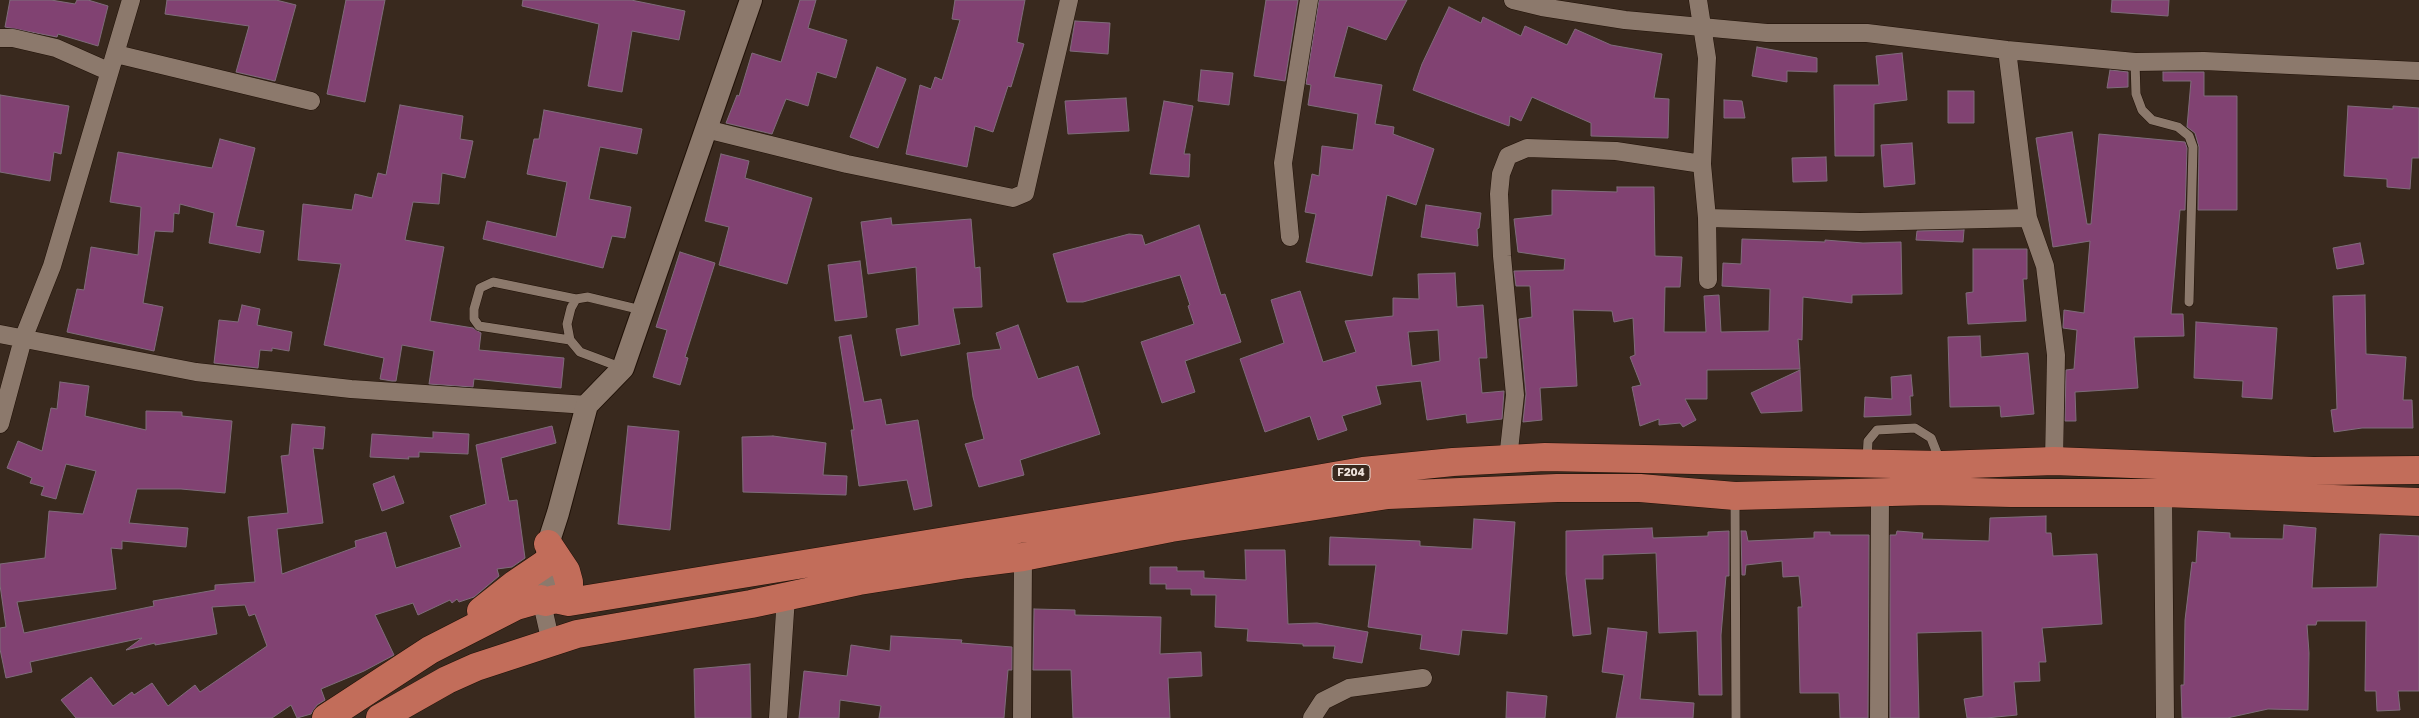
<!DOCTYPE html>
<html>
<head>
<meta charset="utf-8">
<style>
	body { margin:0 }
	canvas { display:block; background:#39291e }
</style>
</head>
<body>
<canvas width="2419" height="718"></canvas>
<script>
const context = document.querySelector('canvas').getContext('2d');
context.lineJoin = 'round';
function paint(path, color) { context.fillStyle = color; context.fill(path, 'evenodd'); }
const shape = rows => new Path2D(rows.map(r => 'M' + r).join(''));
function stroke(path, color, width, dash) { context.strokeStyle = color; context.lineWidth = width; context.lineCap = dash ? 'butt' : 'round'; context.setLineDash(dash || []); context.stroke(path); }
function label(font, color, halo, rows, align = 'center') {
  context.font = font + ' "Golos Text",sans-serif'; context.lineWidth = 4; context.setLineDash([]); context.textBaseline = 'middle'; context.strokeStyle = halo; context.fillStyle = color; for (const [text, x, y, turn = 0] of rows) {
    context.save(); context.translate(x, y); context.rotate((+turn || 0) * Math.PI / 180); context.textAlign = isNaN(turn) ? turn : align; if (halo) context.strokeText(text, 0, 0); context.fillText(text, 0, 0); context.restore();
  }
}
const building = shape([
	[10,0,51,0,75,4,77,0,88,0,108,6,98,46,58,34,57,37,5,27,10,0],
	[167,0,276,0,296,5,275,81,236,72,249,26,165,14,167,0],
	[346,0,385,0,365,102,327,94,346,0],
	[523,0,631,0,685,11,679,40,632,31,622,92,588,86,599,24,522,6,523,0],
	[800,0,816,0,808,28,847,40,836,78,817,72,808,106,786,99,772,134,726,123,737,95,739,96,752,53,781,62,800,0],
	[955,0,1025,0,1017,42,1024,44,1011,87,1008,86,993,132,975,126,967,167,906,154,920,85,931,89,935,77,942,80,960,20,952,19,955,0],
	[1266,0,1298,0,1285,81,1254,76,1266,0],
	[1319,0,1407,0,1386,40,1348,26,1334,77,1382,85,1375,124,1394,127,1393,134,1434,149,1416,205,1387,195,1372,276,1306,262,1316,214,1305,212,1312,174,1319,176,1322,146,1353,150,1358,114,1308,105,1311,85,1306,84,1319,0],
	[2112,0,2169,0,2168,16,2111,12,2112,0],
	[1449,7,1481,23,1483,17,1521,36,1525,26,1567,45,1575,29,1611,45,1662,54,1654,98,1669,99,1668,138,1591,136,1591,123,1532,97,1521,121,1510,116,1509,126,1413,90,1422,64,1449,7],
	[1075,21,1110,23,1108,54,1070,51,1075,21],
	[1757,47,1817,58,1817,72,1787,71,1787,82,1752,76,1757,47],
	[1902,53,1907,100,1874,104,1874,156,1835,156,1834,85,1879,85,1876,56,1902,53],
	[877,67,906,79,878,148,850,137,877,67],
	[1201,70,1233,73,1229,105,1198,101,1201,70],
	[2110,70,2128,72,2128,87,2107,88,2110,70],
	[2163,72,2204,72,2204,96,2237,96,2237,210,2198,210,2199,147,2195,133,2187,127,2191,81,2163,81,2163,72],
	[1948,91,1974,91,1974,123,1948,123,1948,91],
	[0,95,69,106,61,154,54,152,50,181,0,172,0,95],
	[1126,98,1129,131,1068,134,1065,101,1126,98],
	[1724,100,1742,101,1745,118,1724,118,1724,100],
	[1164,101,1193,106,1184,154,1190,154,1189,177,1150,174,1164,101],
	[400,105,463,116,460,139,473,141,465,178,442,173,439,204,413,202,405,240,444,247,430,321,473,328,481,333,479,350,564,358,561,388,474,379,473,387,429,384,434,351,402,345,396,381,392,381,380,379,384,358,324,345,341,264,298,260,303,204,352,210,355,194,372,198,378,173,386,175,400,105],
	[2348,106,2393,109,2393,106,2419,108,2419,158,2412,158,2410,189,2387,187,2387,179,2344,176,2348,106],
	[544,110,642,129,637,154,600,147,589,199,631,207,625,238,612,236,603,268,483,239,487,221,556,237,567,182,527,174,534,139,539,139,544,110],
	[2072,132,2087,224,2091,224,2099,134,2185,142,2187,148,2185,210,2180,210,2171,314,2183,314,2184,336,2134,337,2138,388,2075,392,2076,421,2065,421,2066,370,2074,369,2077,330,2063,328,2064,310,2084,313,2090,241,2053,247,2036,138,2072,132],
	[220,139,255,148,236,226,264,231,260,253,209,243,214,213,180,204,179,214,174,213,173,232,155,231,143,303,163,307,154,351,67,332,77,289,84,290,91,247,138,255,141,207,110,202,118,152,212,168,220,139],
	[1912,143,1915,184,1884,187,1881,145,1912,143],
	[721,154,749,161,745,178,812,198,787,284,719,265,729,227,705,221,721,154],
	[1826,157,1827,181,1793,182,1792,158,1826,157],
	[1617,187,1654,187,1655,256,1682,257,1680,287,1665,287,1664,332,1706,332,1704,296,1719,295,1721,332,1769,331,1770,289,1722,286,1723,263,1741,264,1742,239,1825,242,1825,240,1863,243,1901,242,1902,294,1852,295,1852,303,1803,297,1802,340,1798,339,1800,369,1707,370,1707,399,1685,399,1696,420,1683,427,1680,423,1659,425,1659,419,1640,426,1632,387,1641,385,1630,357,1635,355,1633,318,1614,322,1612,311,1573,310,1577,386,1540,388,1542,420,1523,422,1526,394,1519,319,1532,317,1530,286,1516,286,1514,271,1564,270,1565,259,1518,252,1514,219,1552,215,1552,190,1617,192,1617,187],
	[1426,205,1481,213,1479,228,1477,229,1478,246,1421,237,1426,205],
	[891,218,892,225,971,219,975,268,980,267,982,307,953,308,960,344,901,356,896,329,919,325,916,267,868,274,861,222,891,218],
	[1199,225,1221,295,1225,294,1241,342,1185,361,1195,392,1162,403,1141,342,1194,324,1188,306,1190,305,1180,275,1083,302,1067,302,1053,254,1129,234,1142,235,1145,245,1199,225],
	[1964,230,1963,242,1916,240,1917,231,1964,230],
	[2360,243,2364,264,2337,269,2333,248,2360,243],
	[1973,249,2027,249,2027,279,2023,279,2026,321,1968,324,1966,293,1973,292,1973,249],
	[680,252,715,263,685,357,688,358,680,385,653,377,667,330,656,327,680,252],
	[860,261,867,317,835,321,828,265,860,261],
	[1455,273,1457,307,1483,305,1487,358,1479,358,1482,393,1504,391,1502,419,1467,423,1466,414,1427,420,1421,381,1376,386,1381,404,1342,416,1347,430,1318,440,1310,416,1265,432,1240,359,1284,343,1271,300,1300,291,1323,362,1356,352,1345,321,1393,316,1393,298,1419,299,1418,274,1455,273],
	[1438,330,1440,361,1412,366,1408,332,1438,330],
	[2365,295,2366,354,2406,357,2403,400,2412,400,2413,428,2362,428,2334,432,2331,410,2337,409,2333,296,2365,295],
	[242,305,260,309,257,325,292,332,289,351,272,348,272,351,260,350,258,368,214,363,219,320,238,322,242,305],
	[2196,322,2277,328,2272,399,2242,397,2243,381,2194,378,2196,322],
	[1018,325,1038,379,1078,366,1100,434,1020,460,1024,475,979,487,965,444,984,439,973,397,967,353,1001,349,996,333,1018,325],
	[851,335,864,402,881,399,886,425,918,420,932,506,914,510,907,480,859,486,851,430,854,430,839,337,851,335],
	[1980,336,1981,357,2028,353,2034,414,2001,417,2000,406,1950,407,1948,337,1980,336],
	[1800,370,1802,411,1761,413,1751,393,1800,370],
	[1911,375,1913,396,1910,396,1911,415,1864,417,1865,397,1892,399,1891,377,1911,375],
	[60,382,89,386,85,416,146,430,146,411,182,412,182,416,232,421,225,493,181,489,137,489,129,523,188,528,186,547,122,541,122,549,111,548,116,589,17,602,24,633,154,606,153,601,215,590,215,585,255,582,248,517,288,513,281,456,289,455,292,424,325,427,323,449,313,448,323,523,277,529,282,574,356,547,355,541,386,532,396,568,461,547,450,516,486,504,476,445,552,426,556,443,501,458,509,501,517,500,525,558,512,567,497,569,499,576,474,597,459,602,457,599,452,603,450,600,418,615,413,603,375,615,394,655,364,671,321,689,325,700,317,705,311,714,297,718,291,705,272,718,76,718,61,700,91,677,113,706,132,692,134,695,152,683,168,706,195,685,200,692,267,646,255,614,249,616,245,605,212,607,217,634,155,645,155,643,126,650,142,638,30,662,32,672,6,678,0,649,0,628,6,627,0,585,0,564,45,558,49,511,83,514,96,471,66,464,56,499,41,495,44,487,30,483,32,478,7,468,18,441,42,451,51,408,57,409,60,382],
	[628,426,679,431,670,530,618,524,628,426],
	[433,432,469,434,468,454,419,452,419,457,408,457,409,459,370,457,372,434,433,438,433,432],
	[773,436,826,443,823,475,847,476,846,495,743,492,742,437,773,436],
	[394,476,404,503,382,511,373,484,394,476],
	[2046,516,2046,533,2051,533,2053,556,2097,554,2102,624,2042,628,2046,662,2039,662,2040,681,2014,682,2017,715,1986,718,1967,718,1964,699,1983,696,1982,631,1917,633,1919,718,1890,718,1890,535,1896,535,1897,531,1923,533,1922,539,1989,541,1990,518,2046,516],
	[1474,519,1515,522,1507,634,1462,630,1459,655,1420,649,1422,635,1368,627,1376,565,1329,565,1330,537,1420,541,1420,546,1472,549,1474,519],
	[2284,525,2316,528,2312,588,2377,587,2380,534,2419,536,2419,691,2398,691,2400,710,2377,711,2376,691,2365,691,2366,621,2317,621,2316,625,2307,625,2309,653,2308,710,2268,709,2227,718,2182,718,2181,685,2184,685,2185,620,2192,562,2196,563,2198,531,2230,533,2230,538,2283,539,2284,525],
	[1652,528,1653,538,1708,536,1708,532,1729,531,1729,576,1726,576,1721,635,1722,695,1699,695,1697,631,1659,633,1656,553,1603,555,1603,579,1585,579,1591,634,1573,636,1566,574,1566,531,1652,528],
	[1741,531,1746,531,1748,541,1814,538,1814,532,1830,532,1830,535,1869,535,1868,718,1840,718,1839,693,1800,693,1798,607,1802,607,1799,576,1783,577,1782,561,1746,565,1745,575,1742,575,1741,531],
	[1245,550,1285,550,1288,624,1317,623,1368,632,1362,663,1333,658,1335,646,1303,646,1303,644,1247,641,1248,629,1215,627,1216,595,1191,595,1191,589,1166,589,1166,584,1150,584,1150,567,1177,567,1177,571,1204,571,1204,578,1246,580,1245,550],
	[1034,609,1075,610,1075,615,1161,617,1160,654,1201,652,1202,676,1168,678,1170,718,1073,718,1071,670,1033,670,1034,609],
	[1608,628,1647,632,1640,699,1694,703,1693,718,1616,718,1624,675,1602,672,1608,628],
	[891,636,962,640,961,643,1012,647,1012,670,1008,670,1004,718,879,718,881,706,840,700,839,718,799,718,804,671,847,676,851,645,890,651,891,636],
	[750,664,751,718,695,718,694,669,750,664],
	[1507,692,1547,696,1545,718,1506,718,1507,692]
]);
const service = shape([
	[2135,62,2136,94,2142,110,2152,120,2178,127,2189,136,2193,147,2189,302],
	[570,340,479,326,474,319,474,309,480,288,493,282,576,299],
	[620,367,580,352,570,340,567,324,571,308,576,299,588,297,642,310],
	[1867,460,1868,441,1877,430,1915,428,1931,438,1940,461],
	[1735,499,1736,718]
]);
const minor = shape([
	[1513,0,1542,7,1625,20,1767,33,1867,33,2007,50,2135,62,2204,61,2419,71],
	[1698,0,1707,58,1702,164,1707,218,1708,280],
	[0,38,13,38,56,48,108,71],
	[2007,50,2028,218,2045,266,2056,355,2054,461],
	[116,54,311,101],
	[706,129,847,164,1013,198,1025,193,1069,0],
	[1707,218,1860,222,2028,218],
	[1290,237,1283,163,1309,0],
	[0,334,196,372,351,389,587,405],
	[0,424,23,339,52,266,131,0],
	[1508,459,1515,395,1502,256,1499,194,1501,174,1508,156,1527,148,1616,151,1702,164],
	[2163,493,2165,718],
	[541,599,551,643],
	[778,718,786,597],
	[1022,718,1023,557],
	[1312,718,1323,701,1349,688,1423,678],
	[1879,718,1880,494]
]);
const tertiary = shape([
	[541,599,545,580,548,544,558,513,587,405,623,368,751,0]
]);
const primary = shape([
	[548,544,566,571,569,582,569,602],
	[481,611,515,584,546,563],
	[326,718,430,650,516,606,541,599,545,602,555,599,569,602,656,588,1155,507,1363,471,1453,462,1545,457,1942,465,2054,461,2313,471,2419,470],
	[380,718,447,680,476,667,577,634,751,604,859,581,967,564,1023,557,1171,528,1388,495,1557,488,1640,488,1735,496,1930,491,2011,493,2163,493,2419,502]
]);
const shields = [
	[1351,473,38]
];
const shieldNames = [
	["F204",1351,473]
];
paint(building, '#814272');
stroke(building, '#7f6c7a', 1);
stroke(service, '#201107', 10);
stroke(minor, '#201107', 19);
stroke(tertiary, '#201107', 24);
stroke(primary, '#201107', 29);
stroke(service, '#8c796c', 9);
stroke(minor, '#8c796c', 18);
stroke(tertiary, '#8c796c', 22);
stroke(primary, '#c26d5a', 28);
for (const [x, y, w] of shields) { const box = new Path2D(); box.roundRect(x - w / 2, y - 8.5, w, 17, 4); context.fillStyle = '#39291e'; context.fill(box); stroke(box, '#ece1da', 1); }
label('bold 11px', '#ece1da', null, shieldNames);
</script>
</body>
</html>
